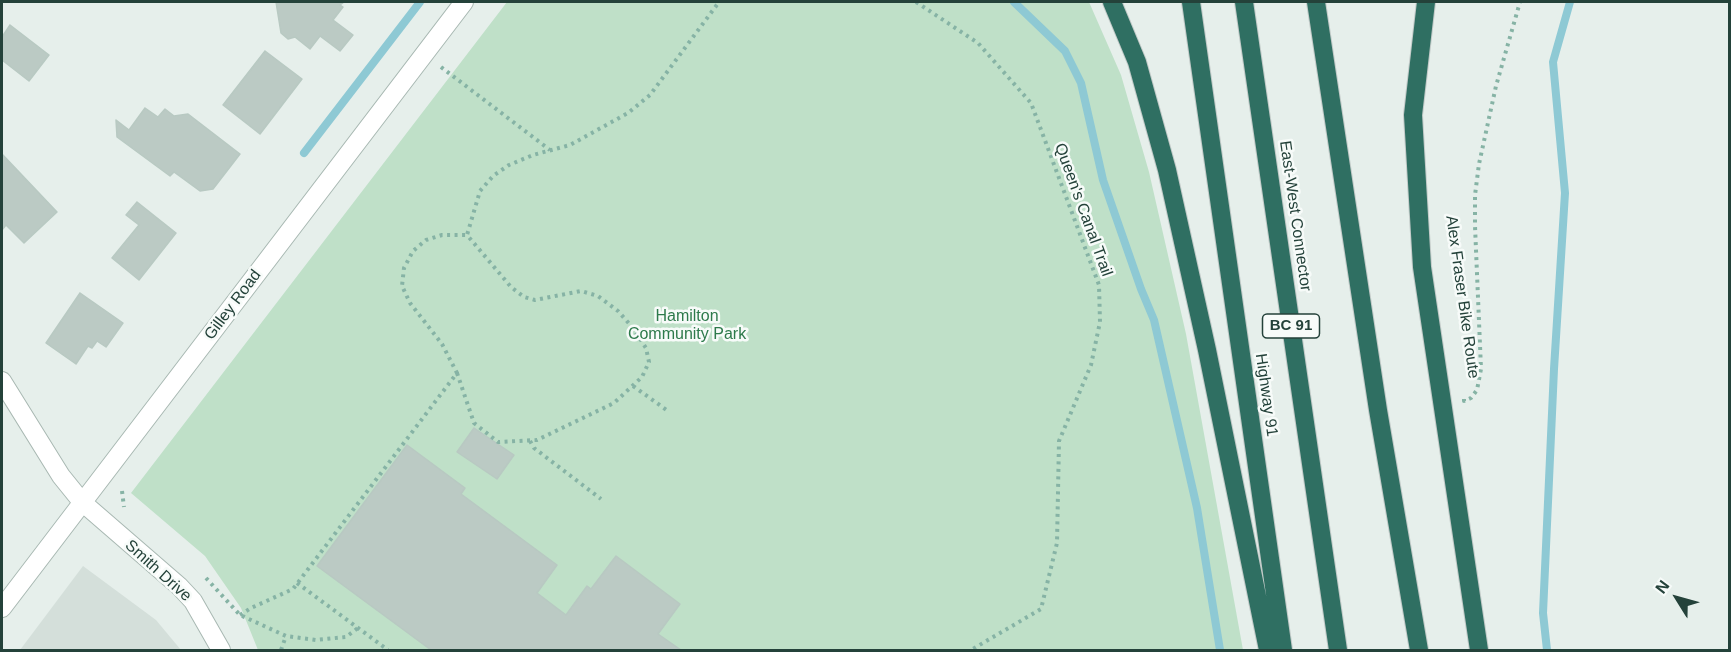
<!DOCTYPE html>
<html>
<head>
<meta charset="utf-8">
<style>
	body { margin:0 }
	#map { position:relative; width:1731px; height:652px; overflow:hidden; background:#e6efeb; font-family:Helvetica,sans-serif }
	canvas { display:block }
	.frame { position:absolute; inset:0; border:3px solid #24423a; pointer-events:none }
	.north { position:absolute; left:1647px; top:568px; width:60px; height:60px; -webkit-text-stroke:4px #f7fbf9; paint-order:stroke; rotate:307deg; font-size:16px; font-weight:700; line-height:24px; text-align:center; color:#24423a }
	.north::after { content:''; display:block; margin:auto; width:21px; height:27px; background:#24423a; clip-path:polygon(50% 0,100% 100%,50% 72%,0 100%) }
</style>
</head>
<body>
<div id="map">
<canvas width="1731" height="652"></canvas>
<div class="frame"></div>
<div class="north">N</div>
</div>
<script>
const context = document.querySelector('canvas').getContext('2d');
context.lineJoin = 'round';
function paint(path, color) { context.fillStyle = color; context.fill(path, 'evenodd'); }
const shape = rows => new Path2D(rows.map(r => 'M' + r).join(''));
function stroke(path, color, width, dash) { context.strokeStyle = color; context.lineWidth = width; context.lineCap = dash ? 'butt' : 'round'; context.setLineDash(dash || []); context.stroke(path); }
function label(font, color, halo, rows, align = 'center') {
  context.font = font + ' Helvetica,sans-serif'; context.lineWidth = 5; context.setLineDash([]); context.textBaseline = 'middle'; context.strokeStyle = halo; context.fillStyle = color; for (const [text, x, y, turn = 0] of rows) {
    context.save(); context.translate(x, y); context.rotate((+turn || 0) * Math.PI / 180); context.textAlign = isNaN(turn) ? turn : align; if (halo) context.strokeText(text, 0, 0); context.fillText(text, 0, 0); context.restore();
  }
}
const built = shape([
	[83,566,156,620,181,650,20,650]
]);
const green = shape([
	[507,2,1089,2,1121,75,1149,172,1186,334,1243,650,258,650,241,608,205,556,131,493]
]);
const stream = shape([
	[1014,2,1065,51,1081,83,1103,180,1141,289,1154,320,1197,508,1220,650],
	[304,153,420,2],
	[1547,650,1543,613,1554,369,1565,193,1553,62,1570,2]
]);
const building = shape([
	[276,2,344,2,340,5,343,7,333,20,353,35,340,51,320,36,310,49,295,37,288,39,281,33,276,2],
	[10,25,49,55,29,81,2,60,2,37,10,25],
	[265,51,302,79,260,134,223,105,265,51],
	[145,108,158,117,165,109,174,116,188,114,240,154,213,189,200,191,174,172,170,176,117,137,116,120,129,130,145,108],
	[2,154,57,212,24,243,6,225,2,230,2,154],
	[137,202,176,233,139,280,112,258,139,225,126,215,137,202],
	[80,293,123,323,106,347,97,341,92,348,88,346,76,364,46,343,80,293],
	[474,428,514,455,497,479,457,452,474,428],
	[407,445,465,488,461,494,557,565,537,593,566,615,587,586,591,589,616,556,680,604,658,634,681,650,431,650,317,566,407,445]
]);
const path = shape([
	[916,2,978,43,1031,103,1099,285,1100,322,1091,365,1059,441,1057,543,1041,609,971,650],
	[441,67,550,150],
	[457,373,474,423,498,442,537,440,614,403,642,377,649,362,646,348,633,328,618,311,598,296,581,291,535,300,524,297,511,287,467,235,480,191,493,176,509,165,533,155,570,145,628,113,650,95,719,2],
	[633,386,668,411],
	[1464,399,1464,401,1471,398,1477,390,1481,369,1475,226,1475,195,1479,164,1496,86,1520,2],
	[530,441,534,448,601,499],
	[122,491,124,507],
	[206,578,240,615,286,636,316,640,346,637,358,628],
	[297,583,388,650],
	[240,615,251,608,293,589,457,373,442,344,410,303,402,286,404,268,413,251,426,240,442,235,467,235],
	[281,650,286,636]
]);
const minor = shape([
	[2,381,61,476,82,502,179,586,193,601,221,650],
	[2,608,464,2]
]);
const motorway = shape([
	[1112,2,1137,62,1167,170,1207,350,1268,650],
	[1191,2,1283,650],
	[1244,2,1338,650],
	[1316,2,1378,410,1419,650],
	[1426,2,1413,115,1422,267,1479,650]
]);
const shields = [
	[1291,326,57]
];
const shieldNames = [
	["BC 91",1291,326]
];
const streetNames = [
	["Queen's Canal Trail",1083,210,70],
	["East-West Connector",1295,216,82],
	["Alex Fraser Bike Route",1462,297,82],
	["Gilley Road",233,305,-53],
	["Highway 91",1266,395,82],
	["Smith Drive",158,571,42]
];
const parkNames = [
	["Hamilton",687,317],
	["Community Park",687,335]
];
paint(built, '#d4dfda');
paint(green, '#bfe0c8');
stroke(stream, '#8ec9d4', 8);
paint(building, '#bbcac4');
stroke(building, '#b8c9c2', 1.5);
stroke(minor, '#a8b8b2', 20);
stroke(motorway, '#c2cac8', 20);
stroke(path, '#86b3a5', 4, [3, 4.5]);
stroke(minor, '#fff', 18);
stroke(motorway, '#2f6f62', 18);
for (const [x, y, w] of shields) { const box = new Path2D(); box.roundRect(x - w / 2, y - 12, w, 24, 4.5); context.fillStyle = '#f7fbf9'; context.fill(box); stroke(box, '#24423a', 1.5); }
label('bold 15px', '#24423a', null, shieldNames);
label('16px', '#24423a', '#f7fbf9', streetNames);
label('16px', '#2d7a4b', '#f7fbf9', parkNames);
</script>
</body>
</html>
